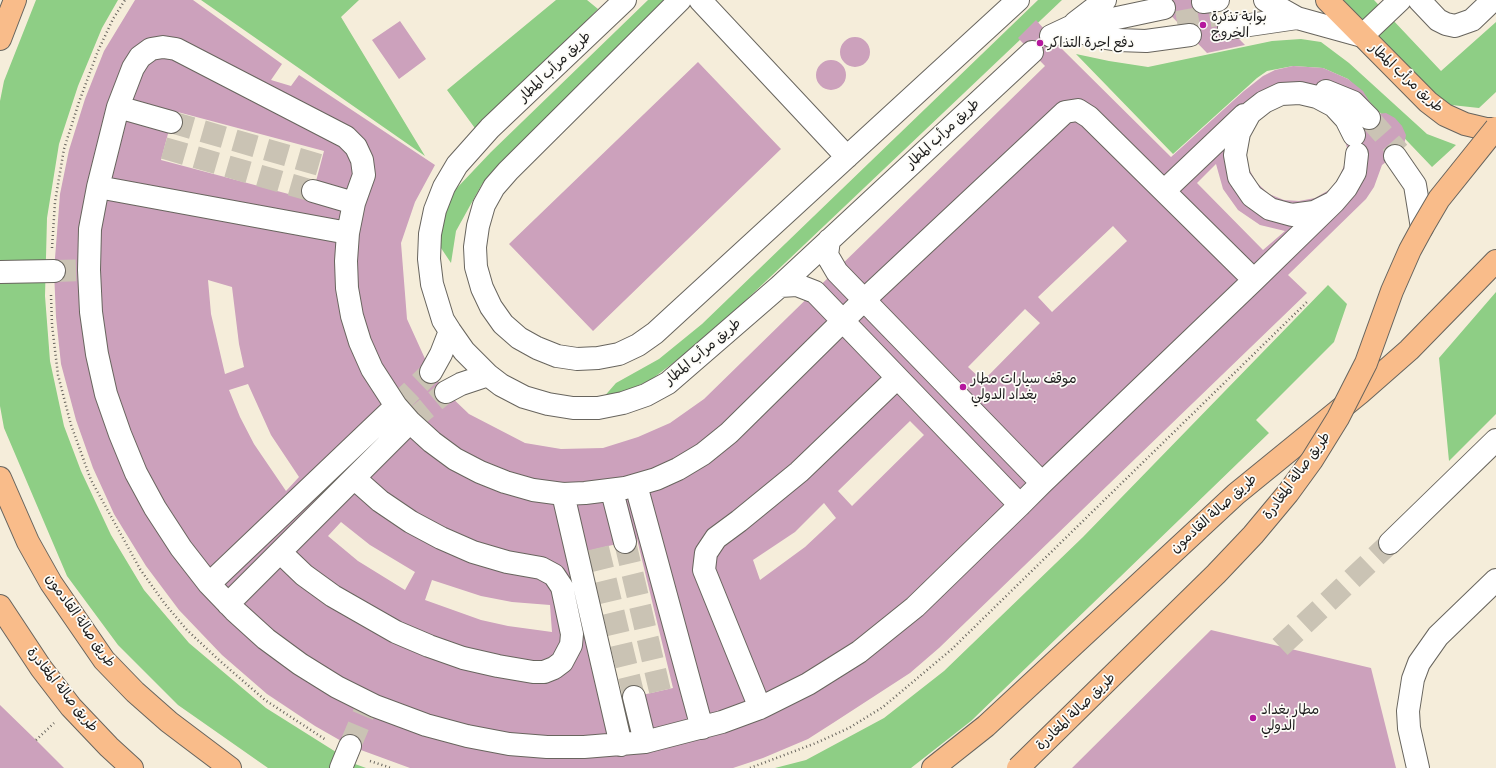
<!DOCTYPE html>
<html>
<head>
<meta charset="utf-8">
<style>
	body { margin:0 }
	canvas { display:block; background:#f5edda }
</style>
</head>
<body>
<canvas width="1496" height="768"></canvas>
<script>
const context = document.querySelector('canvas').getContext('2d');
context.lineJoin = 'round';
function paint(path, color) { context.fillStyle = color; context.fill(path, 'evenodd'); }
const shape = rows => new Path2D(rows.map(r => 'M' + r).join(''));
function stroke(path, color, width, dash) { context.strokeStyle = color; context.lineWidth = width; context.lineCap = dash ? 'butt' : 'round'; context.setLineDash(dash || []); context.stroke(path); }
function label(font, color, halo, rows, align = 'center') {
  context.font = font + ' Pangolin,"Playpen Sans Arabic",sans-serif'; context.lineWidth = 3.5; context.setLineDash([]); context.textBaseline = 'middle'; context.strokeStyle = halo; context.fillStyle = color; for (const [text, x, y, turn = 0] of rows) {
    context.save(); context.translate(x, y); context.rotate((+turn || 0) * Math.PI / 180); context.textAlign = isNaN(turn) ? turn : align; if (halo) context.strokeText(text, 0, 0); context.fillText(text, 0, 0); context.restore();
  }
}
const green = shape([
	[36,0,118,0,102,28,78,86,59,144,47,218,45,296,50,361,64,426,81,471,111,535,144,590,189,643,266,708,355,764,366,768,268,768,178,705,118,645,67,576,4,428,0,406,0,101,4,81],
	[201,0,359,0,341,17,425,156],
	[556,0,587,0,598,9,477,131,447,90],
	[648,0,673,0,482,184,456,231,451,263,435,239,455,190,491,152],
	[1038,0,1062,0,706,338,652,379,618,395,602,399,616,383,659,359,702,324],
	[1335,0,1374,0,1441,71,1496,22,1496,92,1479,108,1433,103],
	[1301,39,1321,42,1349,63,1427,134,1456,145,1432,167,1348,79,1323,68,1293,66,1267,71,1257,78,1173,154,1076,54,1109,61,1148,67,1272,41],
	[1328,285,1347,304,1334,342,1256,420,1269,433,971,721,911,768,775,768,806,760,884,718,944,671,1083,537],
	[1496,292,1496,414,1449,461,1439,358]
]);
const building = shape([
	[135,0,193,0,282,64,271,80,291,86,299,75,435,165,415,202,401,243,407,319,431,372,446,392,469,414,525,443,561,449,603,448,638,437,670,423,704,399,1045,66,1018,38,1036,20,1062,49,1171,157,1244,91,1263,76,1275,70,1293,66,1323,68,1348,79,1363,91,1377,114,1386,113,1395,118,1402,126,1406,135,1404,145,1399,152,1382,165,1374,187,1366,199,1288,275,1307,293,939,648,910,673,833,723,808,739,763,758,733,768,410,768,350,746,315,726,267,694,222,655,179,610,146,566,114,514,93,468,76,420,61,364,56,317,54,271,60,194,69,150,85,99,104,51],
	[1309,102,1335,118,1343,132,1347,148,1345,163,1339,178,1329,190,1315,198,1299,201,1284,200,1269,194,1257,183,1249,169,1246,154,1247,138,1253,124,1278,103],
	[174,111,324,151,311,200,161,160],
	[1216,164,1223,189,1238,210,1260,225,1285,231,1263,250,1197,183],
	[1113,226,1127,241,1052,312,1038,297],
	[208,280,232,287,239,344,244,367,225,374,211,314],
	[1025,309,1040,323,983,381,968,367],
	[248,384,271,435,299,477,286,491,254,444,240,417,229,390],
	[910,421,924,435,852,506,838,491],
	[824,503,836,518,805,547,760,580,753,560,795,532],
	[341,522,370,545,415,572,405,590,358,561,328,536],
	[637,539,673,688,620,700,584,552],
	[432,580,481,596,512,602,550,605,552,632,508,626,481,620,425,600],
	[1156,0,1201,0,1245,45,1207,53],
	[400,21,426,59,399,79,372,40],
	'840 52a15 15 0 1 1 30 0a15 15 0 1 1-30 0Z',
	'816 75a15 15 0 1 1 30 0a15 15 0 1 1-30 0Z',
	[698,62,781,149,593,331,509,244],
	[1211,630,1371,668,1396,768,1072,768],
	[0,705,36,740,64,768,0,768]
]);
const minorTunnel = shape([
	[1177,22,1217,15],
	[1369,118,1399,152],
	[171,122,320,165],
	[164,148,313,191],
	[54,271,89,270],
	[396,406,431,372],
	[410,422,446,392],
	[625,542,660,691],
	[598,548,634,697],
	[1280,647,1390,543],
	[350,746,368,703]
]);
const path = shape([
	[52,248,55,202,64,149,79,102,98,51,113,19,125,0],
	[51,295,52,325,58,375,71,425,91,480,140,569,165,604,187,630,220,661,265,700,326,740],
	[36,740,54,723],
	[370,761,391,768],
	[750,768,816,743,849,728,883,707,952,649,1307,302]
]);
const minor = shape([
	[625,0,490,128,457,165,444,187,435,210,430,234,429,259,432,284,443,320,450,331,464,351,488,375,501,385,524,397,548,404,573,408,598,408,623,403,646,395,668,383,780,286,1032,52],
	[680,0,508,171,494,187,484,205,478,226,475,247,476,267,482,288,491,307,503,324,519,338,537,348,557,356,577,359,598,358,619,354,638,345,655,333,1018,0],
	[700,0,847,157],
	[1265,0,1297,18,1362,36,1400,0],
	[1419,0,1438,20,1446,24,1455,26,1472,20,1493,0],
	[1203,2,1218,0],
	[1075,23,1105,0],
	[1070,28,1093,36,1118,40,1146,41,1190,35],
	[1070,28,1164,8],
	[1229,28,1297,18],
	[1051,36,1083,21],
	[1326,91,1353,102,1369,118],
	[118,107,171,122],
	[1354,135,1346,119,1334,106,1317,97,1300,93,1281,94,1264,102,1250,113,1239,133,1235,155,1239,177,1252,196,1270,209,1292,215,1314,212,1334,202,1346,188,1355,172,1357,154],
	[1395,156,1415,185,1422,228],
	[98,187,348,233],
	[313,191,354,203],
	[1164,191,1244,115],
	[829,240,827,255,837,272,1042,483],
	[0,272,54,271],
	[1254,280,1089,117,1078,110,1065,112,864,300,729,433,703,454,678,469,656,479,625,488,585,493,563,494,533,490,505,482,480,472,455,459,432,442,410,422,396,406,372,369,360,342,352,316,347,288,346,261,348,233,354,203,364,175,362,160,356,147,346,137,176,49,163,47,151,49,140,57,133,68,118,107,98,187,90,229,89,270,91,312,97,354,106,394,120,434,136,473,155,508,181,548,209,584,234,610,266,639,300,664,337,687,375,706,426,725,467,736,509,744,547,747,584,747,645,742,722,722,760,708,808,684,859,652,915,607,1020,505,1042,483,1254,280,1334,202],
	[780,286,797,285,815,292,1020,505],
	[431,372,441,354,450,331],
	[446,392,461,384,488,375],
	[636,485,702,728],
	[612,491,625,542],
	[563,494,621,745],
	[1390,543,1496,440],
	[280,552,304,575,333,596,396,632,429,646,463,658,498,666,533,672,544,672,554,668,562,662,571,645,572,634,562,587,554,575,541,568,507,562,473,552,441,538,411,522,380,501,354,478],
	[209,584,396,406],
	[228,604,410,422],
	[634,697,645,742],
	[760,708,704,570,706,553,716,538,739,521,799,472,897,378],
	[341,768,350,746],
	[1418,768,1409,728,1408,711,1413,679,1419,663,1438,636,1496,580]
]);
const major = shape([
	[1327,0,1428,102,1445,115,1465,124,1486,129,1496,129],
	[0,39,15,0],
	[0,478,28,542,51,583,104,660,135,692,169,722,230,768],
	[0,606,41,668,71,707,109,747,132,768],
	[933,768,986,726,1236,494,1360,393,1409,350,1496,261]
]);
const majorBridge = shape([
	[1018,768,1216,574,1253,535,1288,493,1312,460,1338,418,1366,363,1392,291,1410,250,1422,228,1439,199,1496,128]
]);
const markers = [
	[1203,25,4,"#b5179e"],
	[1040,43,4,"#b5179e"],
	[963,387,4,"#b5179e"],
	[1253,718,4,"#b5179e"]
];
const poiNames = [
	["بوابة تذكرة",1211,17],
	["الخروج",1211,33],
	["دفع اجرة التذاكر",1048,43],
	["موقف سيارات مطار",971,379],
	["بغداد الدولي",971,395],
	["مطار بغداد",1261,710],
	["الدولي",1261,726]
];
const streetNames = [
	["طريق مرأب المطار",555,67,-44],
	["طريق مرأب المطار",1406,78,43],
	["طريق مرأب المطار",943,134,-43],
	["طريق مرأب المطار",703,352,-40],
	["طريق صالة المغادرة",1297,476,-54],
	["طريق صالة القادمون",1214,514,-42],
	["طريق صالة القادمون",80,621,55],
	["طريق صالة المغادرة",62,690,51],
	["طريق صالة المغادرة",1076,712,-44]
];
paint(green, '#8ece85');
paint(building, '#cca1bc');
stroke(minorTunnel, '#cac3b4', 22, [22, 11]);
stroke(minor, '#68655e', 24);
stroke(major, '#68655e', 24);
stroke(path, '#68655e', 2.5, [1, 3]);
stroke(minor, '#fff', 22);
stroke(major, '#f9bc8a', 22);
stroke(majorBridge, '#68655e', 24, []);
stroke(majorBridge, '#f9bc8a', 22);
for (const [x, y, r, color] of markers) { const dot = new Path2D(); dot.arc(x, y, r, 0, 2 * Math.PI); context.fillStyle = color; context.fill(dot); stroke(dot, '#fdfcf7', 1.5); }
label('14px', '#1c1c1c', '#fdfcf7', poiNames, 'left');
label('14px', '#1c1c1c', '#fdfcf7', streetNames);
</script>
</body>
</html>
